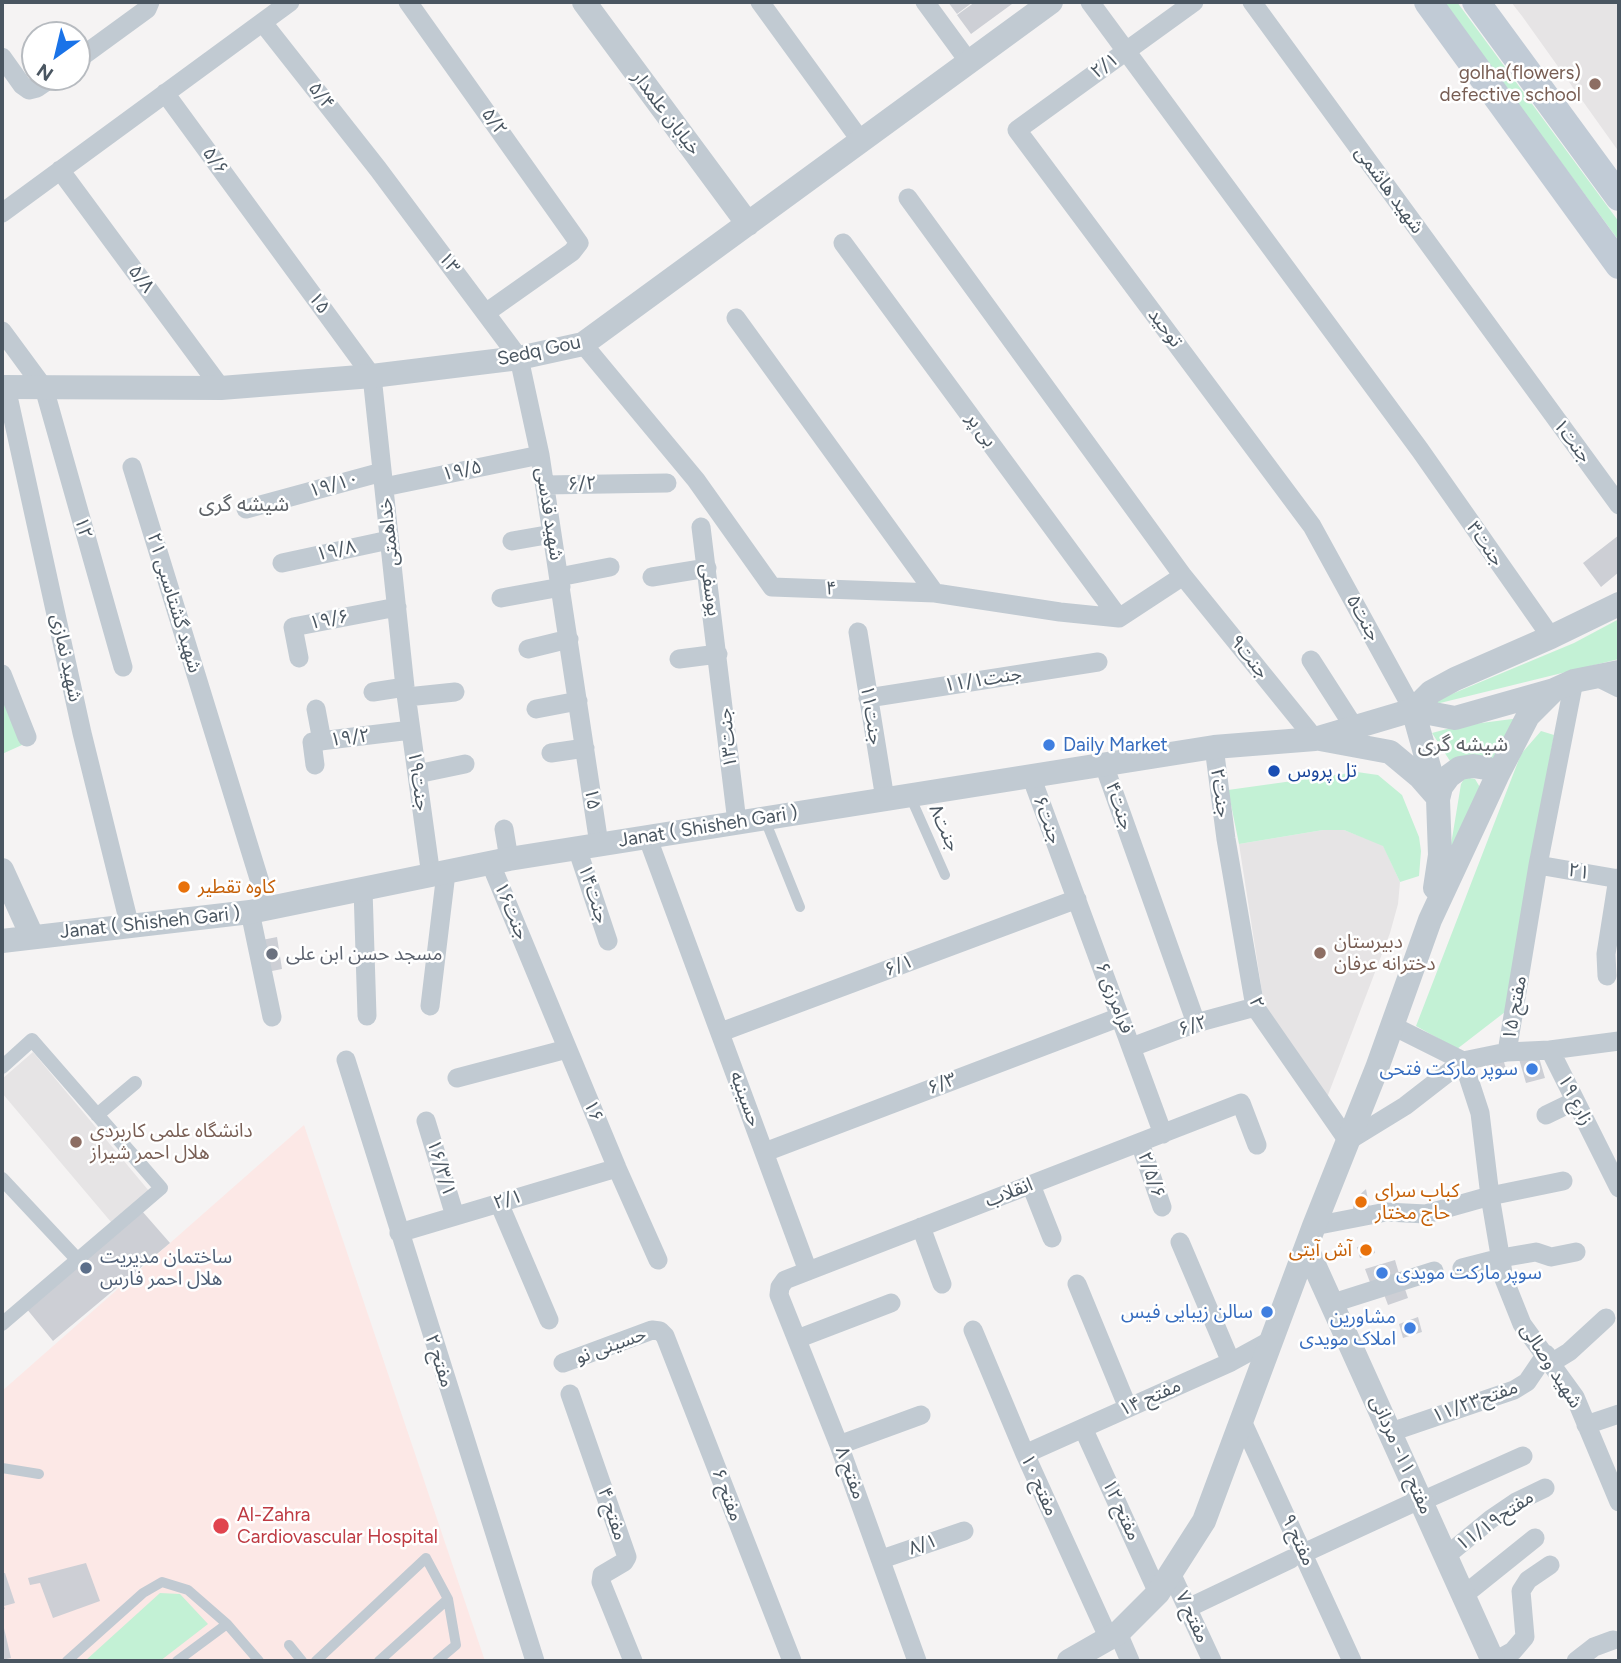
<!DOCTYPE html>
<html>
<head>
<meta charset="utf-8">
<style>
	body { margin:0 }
	#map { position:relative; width:1621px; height:1663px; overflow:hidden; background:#f5f3f3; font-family:Figtree,sans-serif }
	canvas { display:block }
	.frame { position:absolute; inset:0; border:4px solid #4a5661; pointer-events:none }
	.north { position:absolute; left:21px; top:21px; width:70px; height:70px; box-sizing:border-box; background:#fff; border:2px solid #b7bbc0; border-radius:50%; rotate:214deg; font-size:19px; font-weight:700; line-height:28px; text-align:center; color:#4a5661 }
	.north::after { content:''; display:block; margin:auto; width:24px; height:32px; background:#1a73e8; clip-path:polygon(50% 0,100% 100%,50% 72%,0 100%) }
</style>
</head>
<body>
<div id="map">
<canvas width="1621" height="1663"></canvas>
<div class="frame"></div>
<div class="north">N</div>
</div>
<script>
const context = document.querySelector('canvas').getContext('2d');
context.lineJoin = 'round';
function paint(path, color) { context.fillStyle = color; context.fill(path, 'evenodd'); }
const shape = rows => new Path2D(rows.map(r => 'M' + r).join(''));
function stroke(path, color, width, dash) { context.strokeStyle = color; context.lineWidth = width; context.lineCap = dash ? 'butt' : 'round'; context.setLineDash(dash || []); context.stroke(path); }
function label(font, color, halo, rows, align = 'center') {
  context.font = font + ' Figtree,"Noto Sans Arabic",sans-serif'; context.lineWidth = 5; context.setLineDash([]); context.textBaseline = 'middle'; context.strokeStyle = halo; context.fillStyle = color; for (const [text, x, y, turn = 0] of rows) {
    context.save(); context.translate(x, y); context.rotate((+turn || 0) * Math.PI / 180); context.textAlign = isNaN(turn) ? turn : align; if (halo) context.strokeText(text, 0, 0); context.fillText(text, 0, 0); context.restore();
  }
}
const education = shape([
	[1511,2,1619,2,1619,152,1522,16],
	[1323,830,1344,830,1383,845,1400,882,1398,904,1390,933,1328,1095,1321,1095,1265,1011,1239,844],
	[33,1052,149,1191,111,1222,2,1093,2,1079]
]);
const medical = shape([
	[304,1125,485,1661,2,1661,2,1391]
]);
const green = shape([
	[1443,2,1457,2,1619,222,1619,241],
	[1619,619,1619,659,1436,704,1435,701,1574,643],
	[2,691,22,745,2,754],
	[1520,718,1492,764,1450,761,1432,733,1458,726],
	[1541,731,1554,735,1505,1012,1457,1049,1416,1026,1521,754],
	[1357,772,1378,775,1402,795,1419,837,1421,851,1419,876,1400,882,1383,846,1344,830,1323,830,1239,844,1228,790],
	[1470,778,1475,779,1481,789,1446,875,1461,784,1464,779],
	[160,1593,180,1594,208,1624,160,1661,85,1661]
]);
const building = shape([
	[948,2,973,2,957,14],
	[975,2,1010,2,1012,4,971,34,957,15],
	[1619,535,1619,572,1601,587,1583,563],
	[277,937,282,969,267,972,262,940],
	[1538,1054,1545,1078,1526,1083,1519,1059],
	[1503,1059,1508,1075,1499,1078,1492,1064],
	[1366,1189,1370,1210,1352,1213,1355,1199],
	[142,1211,170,1243,53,1341,26,1308],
	[1372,1244,1375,1253,1360,1258,1357,1247],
	[1395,1260,1400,1277,1371,1285,1365,1269],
	[1403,1283,1408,1298,1388,1305,1382,1289],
	[1418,1317,1422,1332,1403,1338,1399,1324],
	[86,1563,100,1601,53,1618,40,1583,30,1585,28,1578],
	[2,1573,5,1573,15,1603,4,1606,5,1609,2,1610],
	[3,1624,11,1658,2,1660,2,1625]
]);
const service = shape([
	[910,796,945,875],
	[765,820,800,907],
	[2,1468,39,1474],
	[289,1645,302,1661],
	[67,1661,143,1593,162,1582,188,1590,227,1624,259,1661],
	[177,1661,227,1624],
	[316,1661,426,1558,448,1599,379,1661],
	[437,1661,456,1645,448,1599]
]);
const pedestrian = shape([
	[2,1067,32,1040,161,1188,2,1324],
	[97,1115,135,1083],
	[2,1179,76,1258]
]);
const minor = shape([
	[408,2,579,243,572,252,487,312],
	[760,2,861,141],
	[925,2,969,62],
	[1090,2,1420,450,1551,637],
	[1194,2,1017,130,1312,526,1413,710],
	[1252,2,1619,505],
	[263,23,378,169,519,358,540,455,599,844],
	[2,57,22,85,29,90,37,88,53,77],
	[77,60,147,9,150,2],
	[165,93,372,376,405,687,431,876],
	[60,170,221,388],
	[908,198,1183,576,1315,739],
	[2,213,290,2],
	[843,243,1119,618],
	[736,318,935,593],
	[2,331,44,388,123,667],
	[583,344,696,480,772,587,935,593,1060,612,1119,618,1183,576],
	[6,387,82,733,130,927],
	[132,467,268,908],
	[545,485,667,483],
	[384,487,540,455],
	[246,509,382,472],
	[701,527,737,822],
	[512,541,552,534],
	[282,563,389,540],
	[559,577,610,567],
	[652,577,707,568],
	[501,598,561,587],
	[858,632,885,799],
	[528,649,569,639],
	[299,658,293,627,397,607],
	[679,659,718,654],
	[1311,660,1354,727],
	[2,674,27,737],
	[1599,678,1619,688],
	[373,692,405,687],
	[407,697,455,692],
	[868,698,1098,662],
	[316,709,322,741],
	[536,709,578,701],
	[1214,747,1226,839,1255,1007,1348,1141,1405,1106,1463,1061,1507,1052,1538,865,1574,681],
	[551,753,585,748],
	[315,765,312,742,411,730],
	[1104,765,1196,1023],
	[417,774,465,764],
	[1031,776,1163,1134],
	[504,829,509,859],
	[647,836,808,1271],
	[577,848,608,941],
	[490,862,617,1168,658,1260],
	[1538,865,1619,879],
	[363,889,367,1016],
	[250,912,272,1017],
	[1607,976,1606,954,1618,878],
	[430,1006,446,873],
	[1393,1026,1463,1061,1480,1113,1490,1196,1504,1279,1522,1324,1575,1397,1619,1502],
	[721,1032,1077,899],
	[1132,1047,1196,1023,1255,1007],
	[1550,1050,1619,1041],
	[1507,1052,1550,1050,1619,1188],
	[346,1060,535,1661],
	[457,1078,567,1049],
	[1546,1115,1575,1101],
	[426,1121,455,1216],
	[1140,1143,1162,1207],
	[765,1152,1120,1017],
	[1031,1185,1052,1238],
	[499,1203,549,1320],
	[1314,1226,1386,1212,1426,1214,1490,1196,1563,1181],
	[921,1227,942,1284],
	[399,1233,617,1168],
	[1180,1242,1231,1362],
	[1462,1268,1501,1258,1536,1252,1551,1257,1576,1252],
	[1077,1284,1128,1408],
	[1333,1303,1434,1271],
	[973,1330,1025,1454,1109,1639],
	[797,1339,891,1303],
	[563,1363,652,1330,660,1331,665,1336,792,1661],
	[1551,1363,1569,1352,1606,1318],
	[570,1394,627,1557,624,1562,602,1575,601,1582,633,1661],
	[1242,1421,1352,1661],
	[1586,1425,1619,1414],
	[1083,1428,1158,1593],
	[1391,1432,1514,1390,1527,1382,1546,1354],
	[839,1445,921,1415],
	[1025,1454,1231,1362,1273,1339],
	[1422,1501,1523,1456],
	[1304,1553,1421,1499],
	[1446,1556,1491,1519,1516,1502,1545,1488],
	[882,1559,964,1531],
	[1171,1573,1212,1661],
	[1464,1595,1535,1538],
	[1188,1608,1291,1559],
	[1118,1633,1130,1661],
	[917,1661,839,1445,779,1295,780,1287,785,1280,1241,1103,1257,1145],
	[1495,1661,1513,1651,1525,1637,1521,1591,1528,1580,1550,1565],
	[1576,1661,1594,1647,1613,1640]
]);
const tertiary = shape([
	[584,2,748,224],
	[2,387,221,388,372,376,519,358,583,344,1051,2],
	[1413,710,1431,692,1455,679,1551,637,1619,604],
	[1413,710,1438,799,1440,855,1435,888],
	[1320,739,1390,752,1420,777,1434,793],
	[1438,799,1441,787,1449,776,1460,768,1473,766,1486,768,1498,774],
	[2,870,32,936],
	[2,941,250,912,509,859,1214,747,1315,739,1413,710,1455,718,1554,690,1574,681,1619,672],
	[1307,1249,1493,1661],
	[1069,1661,1118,1633,1158,1593,1204,1521,1314,1226,1377,1068,1430,920,1498,774,1528,716,1553,691]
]);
const secondary = shape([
	[1428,2,1619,265],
	[1476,2,1619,197]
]);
const markers = [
	[1595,84,7,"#8d6e63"],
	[1049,745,7,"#3f7fe0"],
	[1274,771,7,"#1a4fb4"],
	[184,887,7,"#e8710a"],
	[1320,953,7,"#8d6e63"],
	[272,954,7,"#6b7280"],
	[1532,1069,7,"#3f7fe0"],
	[76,1142,7,"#8d6e63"],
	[1361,1202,7,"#e8710a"],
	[1366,1250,7,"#e8710a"],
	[86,1268,7,"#5c6f8a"],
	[1382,1273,7,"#3f7fe0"],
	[1267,1312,7,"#3f7fe0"],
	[1410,1328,7,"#3f7fe0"],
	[221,1526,9,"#e0444e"]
];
const streetNames = [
	["۲/۱",1105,66,-36],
	["۵/۴",321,96,52],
	["خیابان علمدار",666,113,53],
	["۵/۲",494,122,54],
	["۵/۶",215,161,54],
	["شهید هاشمی",1389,190,54],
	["۱۳",449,263,53],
	["۵/۸",141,279,53],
	["۱۵",319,303,54],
	["توحید",1165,328,53],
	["Sedq Gou",539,351,-12],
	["بی پر",981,430,54],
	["جنت۱",1572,441,53],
	["۱۹/۵",462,471,-12],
	["۶/۲",582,484,-2],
	["۱۹/۱۰",334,485,-15],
	["شهید قدسی",549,514,81],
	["۱۲",83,528,74],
	["خداهمتی",389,532,-96],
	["جنت۳",1485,544,55],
	["۱۹/۸",336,551,-12],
	["۴",831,589,2],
	["یوسفی",710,590,82],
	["شهید گشتاسبی ۲۱",174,603,73],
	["جنت۵",1363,618,61],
	["۱۹/۶",329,620,-11],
	["جنت۹",1249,657,51],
	["شهید نمازی",66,658,78],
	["جنت۱۱/۱",983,680,-9],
	["جنت۱۱",871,715,81],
	["۱۹/۲",350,738,-7],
	["جنت۱۳",728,738,-96],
	["جنت۱۹",418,781,82],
	["جنت۲",1220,793,82],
	["۱۵",592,799,82],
	["جنت۴",1119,806,71],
	["جنت۶",1047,820,70],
	["Janat ( Shisheh Gari )",708,827,-9],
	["جنت۸",944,828,66],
	["۲۱",1579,872,10],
	["جنت۱۴",593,894,72],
	["جنت۱۶",511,911,67],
	["Janat ( Shisheh Gari )",150,923,-6],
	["۶/۱",899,966,-21],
	["فرامرزی ۶",1114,998,69],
	["۲",1256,1003,70],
	["مفتح ۱۵",1515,1008,-80],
	["۶/۲",1193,1026,-18],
	["۶/۳",942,1084,-21],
	["حسینیه",745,1099,70],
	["۱۹ زارع",1575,1100,63],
	["۱۶",593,1111,67],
	["۱۶/۳/۱",441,1168,73],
	["۲/۵/۶",1151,1175,71],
	["انقلاب",1009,1193,-21],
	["۲/۱",508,1200,-16],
	["حسینی نو",611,1346,-20],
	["مفتح ۲",439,1361,72],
	["شهید وصالی",1551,1366,57],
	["مفتح ۱۴",1150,1398,-24],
	["مفتح۱۱/۲۳",1475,1402,-20],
	["مفتح ۱۱- مردانی",1401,1455,66],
	["مفتح ۸",850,1473,70],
	["مفتح ۱۰",1039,1485,66],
	["مفتح ۶",727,1495,69],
	["مفتح ۱۲",1121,1510,65],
	["مفتح ۴",612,1514,71],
	["مفتح۱۱/۱۹",1495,1521,-35],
	["مفتح ۹",1298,1540,65],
	["۸/۱",923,1545,-19],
	["مفتح ۷",1192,1617,65]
];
const educationNames = [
	["golha(flowers)",1581,73,"right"],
	["defective school",1581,95,"right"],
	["دبیرستان",1334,942],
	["دخترانه عرفان",1334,964],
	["دانشگاه علمی کاربردی",90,1131],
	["هلال احمر شیراز",90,1153]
];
const shopNames = [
	["Daily Market",1063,745,"left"],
	["سوپر مارکت فتحی",1518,1069],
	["سوپر مارکت مویدی",1396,1273,"left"],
	["سالن زیبایی فیس",1253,1312],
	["مشاورین",1396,1317],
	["املاک مویدی",1396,1339]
];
const transitNames = [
	["تل پروس",1288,771]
];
const foodNames = [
	["کاوه تقطیر",198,887],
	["کباب سرای",1375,1191],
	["حاج مختار",1375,1213],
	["آش آیتی",1352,1250,"right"]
];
const worshipNames = [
	["مسجد حسن ابن علی",286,954]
];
const serviceNames = [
	["ساختمان مدیریت",100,1257],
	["هلال احمر فارس",100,1279]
];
const healthNames = [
	["Al-Zahra",237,1515],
	["Cardiovascular Hospital",237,1537]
];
const neighbourhoodNames = [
	["شیشه گری",244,505],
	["شیشه گری",1463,745]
];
paint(education, '#e6e4e5');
paint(medical, '#fce8e6');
paint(green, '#c3f1d5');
paint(building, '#cdcfd5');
stroke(service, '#c1cad2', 10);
stroke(pedestrian, '#c1cad2', 14);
stroke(minor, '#c1cad2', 19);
stroke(tertiary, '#c1cad2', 24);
stroke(secondary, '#c1cbd6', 28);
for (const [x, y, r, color] of markers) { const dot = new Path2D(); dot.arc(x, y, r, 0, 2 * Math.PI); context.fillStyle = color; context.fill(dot); stroke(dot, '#fff', 2.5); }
label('19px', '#4a5661', '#fff', streetNames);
label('19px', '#785e54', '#fff', educationNames, 'left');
label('19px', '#366cbe', '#fff', shopNames, 'right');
label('19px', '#164399', '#fff', transitNames, 'left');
label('19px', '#c56008', '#fff', foodNames, 'left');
label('19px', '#5b616d', '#fff', worshipNames, 'left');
label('19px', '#4e5e75', '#fff', serviceNames, 'left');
label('19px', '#be3a42', '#fff', healthNames, 'left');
label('21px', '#5f6368', '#fff', neighbourhoodNames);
</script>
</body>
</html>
